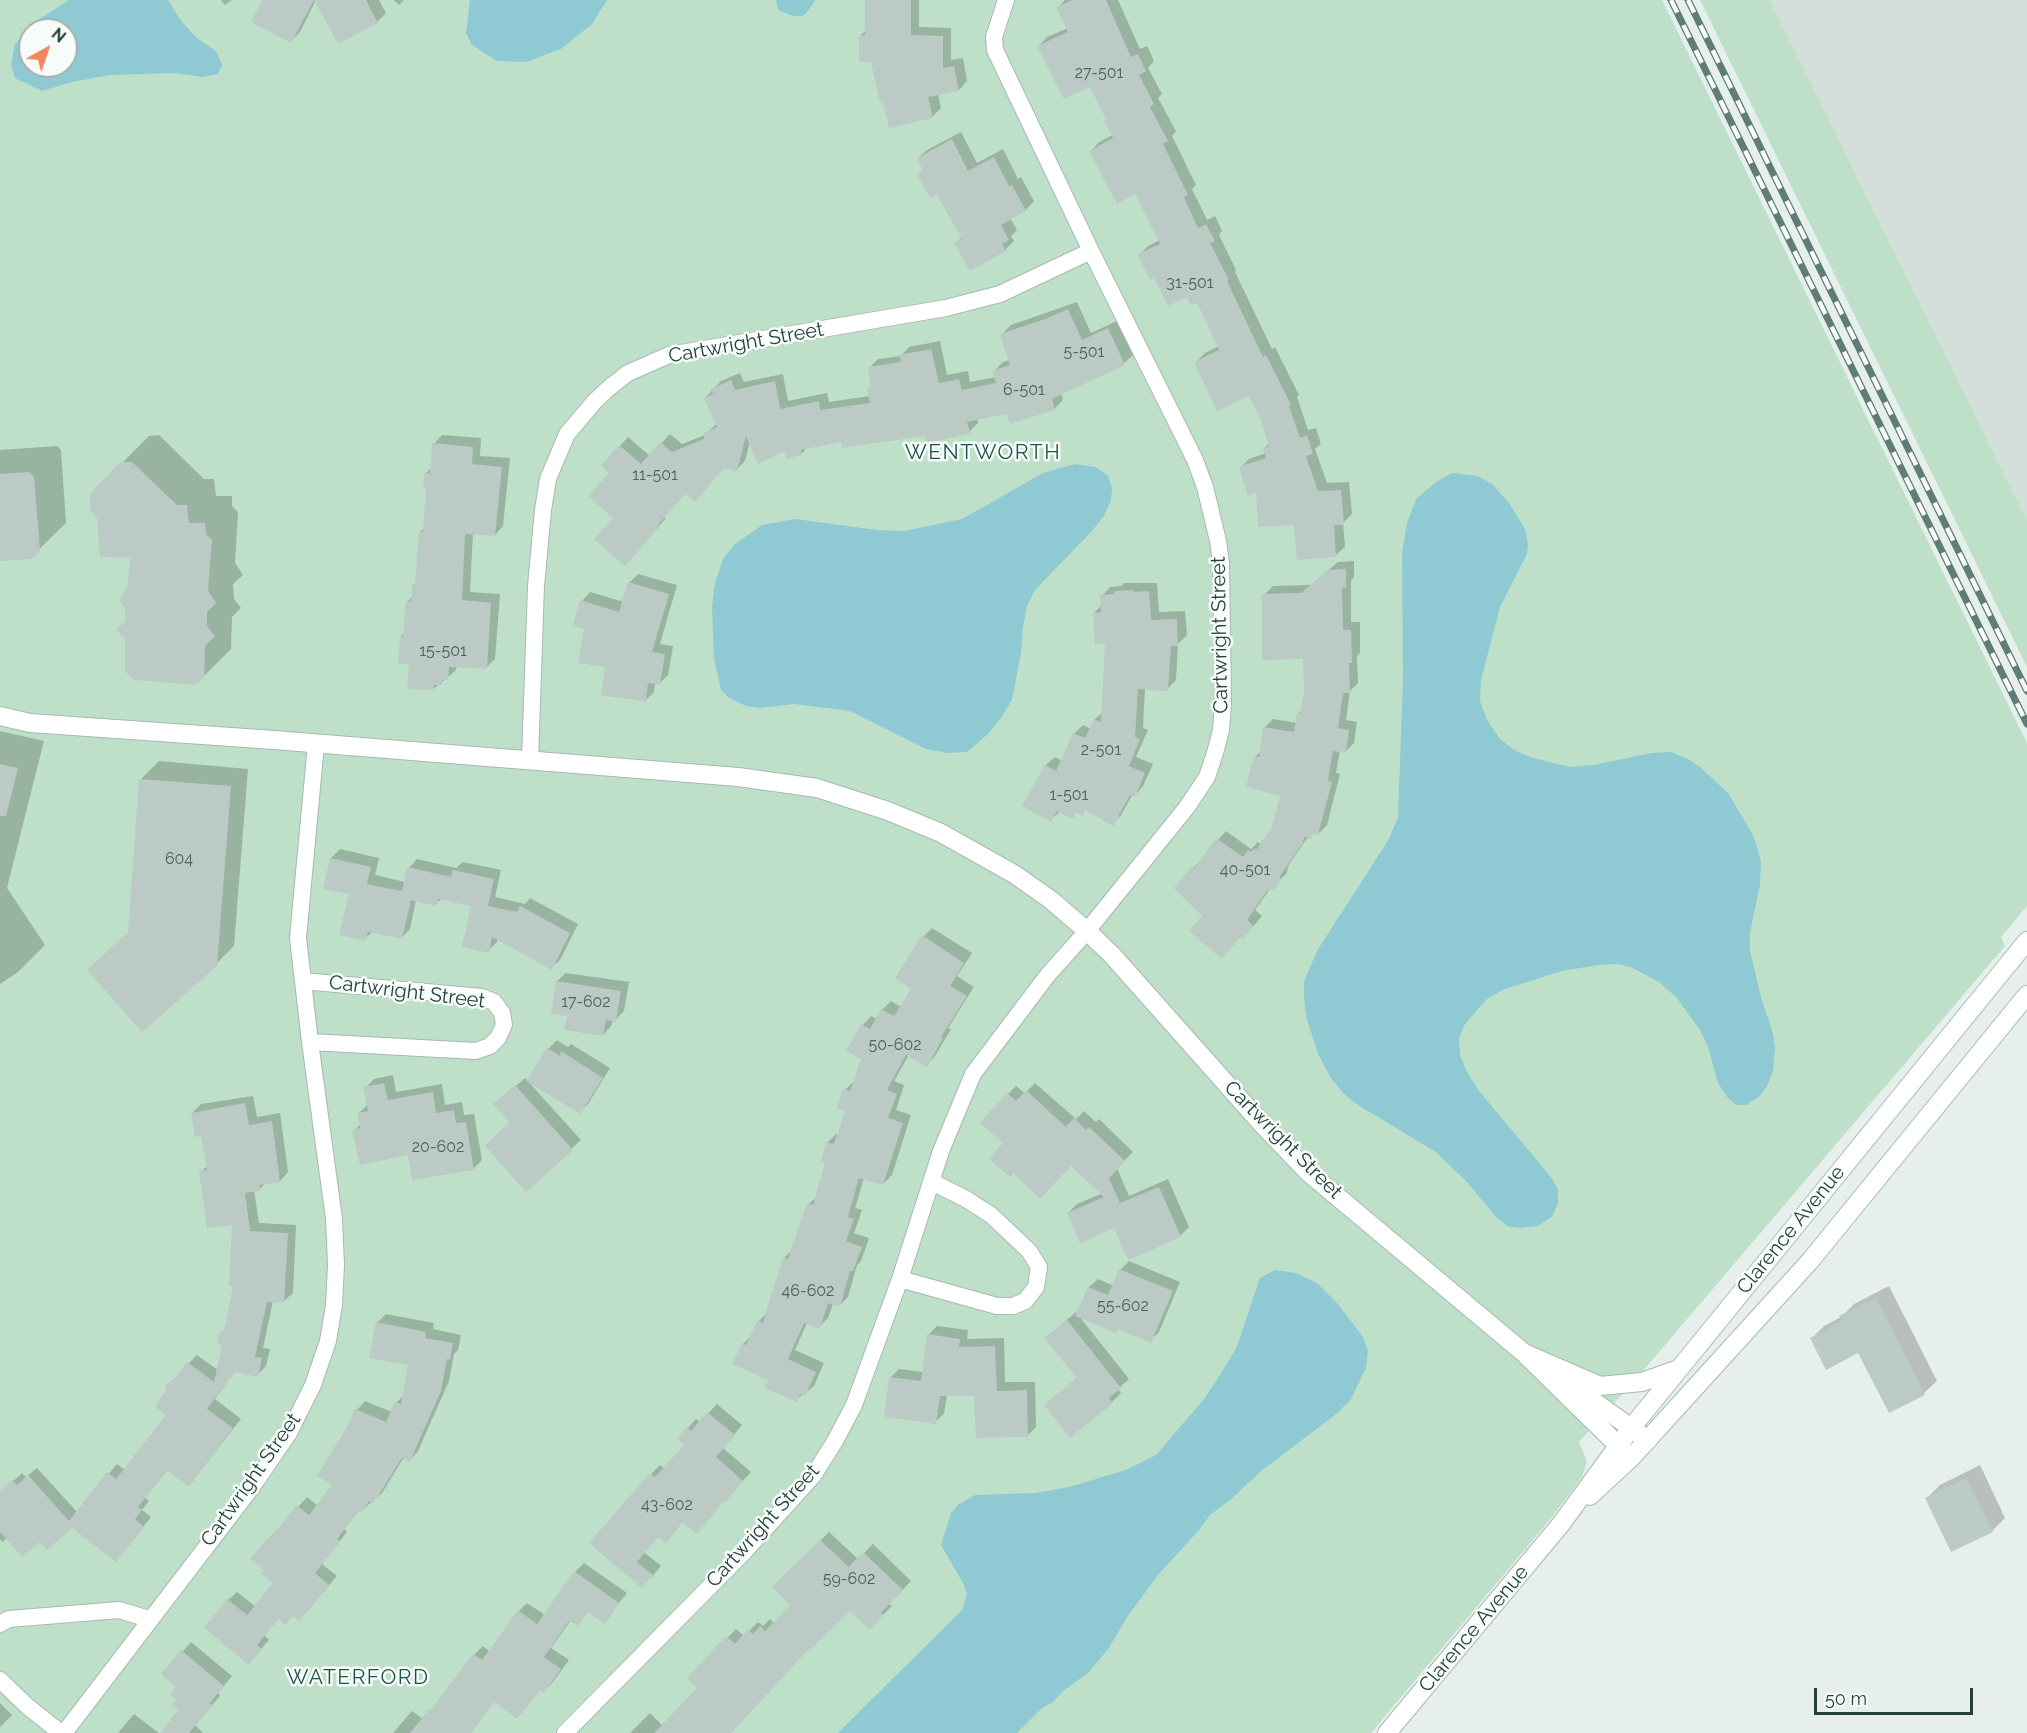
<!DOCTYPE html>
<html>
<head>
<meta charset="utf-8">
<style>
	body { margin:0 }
	#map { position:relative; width:2027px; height:1733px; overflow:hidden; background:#e6efeb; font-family:Raleway,sans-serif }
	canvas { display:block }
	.north { position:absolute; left:18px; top:18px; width:60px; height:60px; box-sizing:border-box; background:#f7fbf9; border:2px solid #a3b1ad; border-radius:50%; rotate:40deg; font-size:16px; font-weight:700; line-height:24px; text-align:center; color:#24423a }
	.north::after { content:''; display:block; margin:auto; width:21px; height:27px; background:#f4845f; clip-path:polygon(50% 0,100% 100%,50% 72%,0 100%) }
	.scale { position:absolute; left:1814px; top:1688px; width:159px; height:27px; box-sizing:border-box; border:3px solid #24423a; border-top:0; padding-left:8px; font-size:18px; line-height:21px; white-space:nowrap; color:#24423a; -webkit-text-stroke:4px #f7fbf9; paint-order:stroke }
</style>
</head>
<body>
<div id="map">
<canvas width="2027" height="1733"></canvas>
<div class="north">N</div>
<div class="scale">50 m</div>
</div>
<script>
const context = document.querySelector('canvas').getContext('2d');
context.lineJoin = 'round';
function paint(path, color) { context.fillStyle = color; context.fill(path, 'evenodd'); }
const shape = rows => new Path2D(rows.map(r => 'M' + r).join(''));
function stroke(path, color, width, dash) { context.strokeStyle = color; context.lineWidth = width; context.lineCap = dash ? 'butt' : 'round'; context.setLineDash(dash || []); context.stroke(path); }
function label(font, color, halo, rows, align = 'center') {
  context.font = font + ' Raleway,sans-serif'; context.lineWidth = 5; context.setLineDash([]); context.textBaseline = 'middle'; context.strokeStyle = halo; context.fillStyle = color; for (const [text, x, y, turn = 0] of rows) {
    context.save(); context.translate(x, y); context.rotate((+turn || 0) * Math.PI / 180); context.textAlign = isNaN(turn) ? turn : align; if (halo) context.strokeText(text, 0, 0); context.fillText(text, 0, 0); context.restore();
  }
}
const built = shape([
	[1770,0,2027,0,2027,520]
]);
const green = shape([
	[0,0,1662,0,2027,743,2027,906,2001,937,2005,946,1648,1365,1579,1442,1587,1461,1582,1477,1552,1517,1371,1733,0,1733],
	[30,30,66,30,66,66,30,66],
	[1700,0,1770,0,2027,520,2027,667]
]);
const water = shape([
	[69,0,168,0,182,22,197,38,216,51,222,65,218,74,202,77,175,73,110,75,72,82,42,91,15,78,11,64,15,44,38,20],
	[30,30,66,30,66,66,30,66],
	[470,0,607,0,592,24,561,49,526,62,497,61,472,45,466,33],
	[776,0,815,0,809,10,803,16,793,16,778,10],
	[1075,464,1096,467,1108,476,1112,488,1111,500,1104,516,1092,531,1035,590,1027,606,1023,627,1021,653,1012,700,1001,718,988,734,967,752,948,753,926,749,850,711,794,704,760,708,746,706,729,698,721,690,714,658,712,606,715,583,723,559,734,545,762,525,795,519,877,530,904,531,962,519,1043,473],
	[1452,473,1477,476,1492,484,1509,503,1525,529,1528,544,1527,554,1500,607,1481,680,1480,701,1487,720,1500,739,1516,751,1533,758,1570,767,1593,765,1652,753,1671,752,1688,759,1700,767,1728,793,1753,835,1761,861,1760,885,1750,932,1750,951,1762,1001,1773,1033,1775,1049,1773,1071,1767,1086,1760,1096,1746,1105,1736,1105,1727,1097,1718,1083,1708,1047,1700,1030,1676,997,1659,982,1633,968,1619,964,1598,965,1562,971,1505,989,1487,999,1465,1024,1459,1038,1460,1055,1467,1072,1479,1091,1550,1176,1558,1189,1558,1203,1552,1217,1537,1226,1521,1228,1509,1227,1497,1218,1466,1181,1436,1152,1358,1105,1343,1093,1331,1078,1318,1054,1306,1016,1304,995,1304,982,1317,951,1389,839,1398,817,1403,679,1402,553,1407,523,1416,499,1436,482],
	[1275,1270,1296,1273,1317,1283,1337,1303,1363,1337,1368,1351,1366,1368,1351,1399,1336,1414,1260,1472,1230,1500,1210,1515,1199,1530,1157,1576,1128,1616,1108,1649,1089,1672,1062,1692,1053,1702,1042,1708,1017,1733,838,1733,962,1610,967,1594,963,1583,941,1545,951,1513,958,1505,975,1495,1036,1493,1069,1487,1126,1470,1156,1455,1204,1399,1220,1375,1236,1349,1260,1278]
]);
const shadow = shape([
	[221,0,232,0,225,5],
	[264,0,379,0,386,13,377,22,316,0,300,32,291,41],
	[394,0,404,0,399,5],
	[867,0,919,0,919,27,951,28,951,60,963,58,967,81,959,90,938,94,941,108,932,117,872,60,860,36,867,29],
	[1065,0,1118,0,1140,49,1147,46,1154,61,1148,68,1162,94,1158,98,1176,131,1172,136,1196,185,1192,189,1207,220,1215,216,1222,231,1219,235,1236,270,1235,272,1272,349,1275,347,1299,395,1297,397,1308,430,1316,428,1321,444,1315,449,1327,483,1349,482,1352,514,1343,523,1345,547,1336,555,1257,491,1240,468,1249,459,1266,453,1264,448,1270,443,1261,417,1249,394,1196,362,1205,353,1219,346,1197,301,1155,276,1139,255,1148,246,1160,240,1136,192,1091,151,1099,142,1113,135,1107,118,1090,85,1039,46,1047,37,1068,28,1058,7],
	[961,132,977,163,1003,149,1018,179,1021,177,1034,201,1026,210,1010,218,1017,230,1011,236,1014,241,1005,250,956,243,962,237,937,193,919,174,924,169,918,158,927,150],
	[1077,302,1091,333,1117,321,1133,355,1124,363,1061,393,1063,400,1054,409,1007,412,977,418,978,423,969,432,842,440,808,447,801,454,750,442,745,461,736,470,725,467,685,492,664,517,666,518,633,556,615,518,611,473,620,446,628,437,650,456,670,434,682,444,705,435,717,423,705,398,721,381,740,373,744,382,783,374,788,401,827,393,829,402,870,396,869,388,872,385,869,368,878,359,901,356,909,347,940,341,947,375,968,371,970,382,996,377,994,371,1003,362,1010,360,1002,334,1011,325],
	[159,435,204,479,214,479,216,496,232,496,232,506,238,512,235,563,243,575,233,584,234,599,241,608,232,617,231,649,203,677,128,589,132,557,122,463,149,436],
	[442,435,481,438,480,456,510,458,503,526,495,535,473,533,470,592,500,594,495,659,486,668,457,666,456,670,447,678,433,689,411,663,401,636,405,632,407,602,413,596,414,585,417,581,420,532,425,527,427,488,426,473,432,467,434,444],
	[57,446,61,450,66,523,30,558,0,560,0,450],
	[1354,561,1354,577,1351,581,1351,622,1360,622,1360,653,1357,656,1358,683,1350,691,1346,720,1357,722,1354,743,1345,752,1340,751,1336,773,1340,774,1327,825,1318,834,1314,833,1308,837,1288,866,1287,873,1270,889,1255,910,1262,916,1251,929,1204,915,1176,888,1226,831,1251,849,1258,842,1260,844,1273,828,1282,795,1255,757,1261,751,1264,728,1273,719,1297,723,1298,713,1302,710,1305,691,1304,658,1264,595,1273,586,1311,585,1338,562],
	[638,574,677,585,660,644,673,646,668,675,659,684,655,683,654,692,645,701,607,665,585,628,582,601,590,592,624,602,629,583],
	[1124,583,1157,583,1159,612,1185,611,1187,635,1178,644,1176,680,1167,689,1145,688,1143,728,1148,730,1136,757,1153,764,1143,786,1135,795,1133,794,1121,815,1112,824,1086,809,1081,814,1077,812,1060,811,1051,820,1024,805,1046,765,1055,757,1062,761,1074,734,1083,725,1091,729,1095,719,1103,712,1107,641,1094,613,1102,605,1102,596,1110,587,1121,586],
	[0,731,44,741,7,888,45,945,18,972,0,984],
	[159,761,248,769,234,946,215,965,129,931,141,779],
	[340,849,379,858,375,875,405,882,409,868,417,859,456,868,463,862,501,870,495,897,525,904,530,898,578,924,560,960,551,968,498,939,497,942,488,951,473,905,442,898,436,904,416,900,410,929,401,938,373,931,365,939,350,893,325,887,331,858],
	[932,928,972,953,957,976,974,987,948,1028,951,1029,935,1056,927,1065,909,1055,894,1081,904,1085,896,1110,911,1115,892,1175,883,1184,864,1178,855,1208,862,1210,854,1233,869,1238,861,1261,857,1265,848,1297,839,1306,833,1304,828,1318,819,1327,807,1323,795,1350,824,1363,814,1386,796,1400,770,1379,743,1344,752,1335,758,1322,768,1312,784,1258,793,1249,809,1204,818,1195,827,1163,823,1159,828,1142,836,1134,838,1134,847,1110,845,1090,854,1081,863,1059,848,1050,863,1025,871,1016,877,1019,882,1010,891,1001,901,1007,913,988,924,936],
	[566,973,629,982,624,1011,615,1020,613,1020,611,1026,603,1035,569,1015,557,981],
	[557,1040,568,1047,571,1044,610,1068,588,1104,579,1113,548,1049],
	[393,1075,396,1092,442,1084,445,1105,462,1102,464,1115,474,1114,482,1160,473,1169,409,1153,354,1130,361,1124,359,1113,367,1105,365,1088,374,1079],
	[525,1078,581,1140,526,1190,504,1096],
	[1035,1083,1076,1119,1084,1111,1096,1122,1099,1119,1133,1152,1117,1168,1129,1196,1168,1179,1189,1227,1180,1236,1115,1226,1068,1213,1077,1204,1103,1193,1071,1164,1006,1143,1008,1094,1016,1086,1025,1093],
	[253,1096,257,1117,280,1113,288,1172,280,1181,267,1182,260,1189,254,1190,259,1223,296,1225,293,1293,284,1301,273,1301,263,1348,270,1349,266,1366,257,1375,236,1370,215,1399,241,1419,189,1485,168,1469,145,1498,149,1501,142,1510,151,1517,124,1551,72,1526,40,1540,7,1538,2,1542,0,1539,0,1493,22,1473,26,1477,37,1468,77,1512,117,1464,125,1470,168,1414,177,1377,189,1363,197,1355,218,1370,235,1284,234,1223,201,1172,208,1165,202,1135,192,1113,201,1104],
	[1129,1261,1180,1282,1159,1332,1150,1341,1119,1328,1116,1332,1079,1316,1129,1379,1118,1389,1121,1393,1112,1402,1070,1436,1046,1405,1078,1377,1046,1338,1076,1312,1078,1314,1089,1287,1098,1279,1114,1286,1120,1270],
	[1889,1286,1937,1381,1924,1393,1890,1411,1859,1351,1811,1339,1824,1326,1841,1317,1854,1304],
	[386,1314,434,1323,433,1329,461,1335,458,1350,454,1354,449,1381,418,1451,410,1460,404,1457,382,1493,362,1510,360,1509,344,1529,347,1532,322,1564,337,1576,308,1610,279,1618,264,1635,269,1640,249,1663,228,1600,237,1592,256,1607,275,1583,266,1570,270,1538,307,1497,318,1506,335,1485,349,1427,357,1410,365,1401,392,1412,396,1403,405,1394,410,1364,377,1323],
	[937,1326,968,1330,967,1339,1004,1338,1005,1382,1035,1382,1036,1427,1028,1435,976,1395,947,1395,944,1414,935,1422,891,1377,899,1369,923,1372,928,1335],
	[717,1404,742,1425,723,1448,751,1472,733,1492,659,1535,644,1552,661,1566,651,1578,591,1543,651,1474,660,1465,665,1469,686,1445,679,1439,688,1428,696,1419,700,1422],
	[1980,1465,2005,1518,1992,1531,1927,1498,1940,1485],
	[829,1532,858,1559,873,1544,911,1581,889,1604,892,1606,870,1628,850,1609,809,1647,729,1733,630,1733,650,1713,663,1726,699,1688,689,1678,736,1629,744,1636,758,1622,763,1626,770,1619,775,1624,793,1605,774,1587],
	[584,1563,627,1593,604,1622,589,1611,577,1625,571,1620,551,1648,569,1660,553,1682,544,1691,541,1689,517,1718,495,1701,473,1727,459,1733,393,1733,412,1711,423,1719,440,1701,474,1655,483,1646,490,1652,519,1611,527,1603,545,1615,575,1572],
	[191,1642,232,1676,218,1693,220,1696,195,1725,203,1733,162,1733,180,1710,178,1687,163,1674],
	[0,1703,12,1715,0,1727],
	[134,1714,159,1733,118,1733]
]);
const building = shape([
	[262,0,314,0,291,43,251,22],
	[314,0,366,0,378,23,338,44],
	[865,0,911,0,911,35,943,36,943,68,954,66,959,91,928,97,933,118,889,128,883,102,880,103,871,62,859,62,859,35,865,35],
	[1072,0,1106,0,1131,57,1138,54,1146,71,1139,75,1154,104,1150,107,1168,141,1163,144,1188,195,1184,197,1198,228,1206,224,1215,241,1210,243,1229,280,1227,281,1263,357,1266,355,1291,405,1289,406,1300,438,1307,435,1313,454,1306,456,1318,491,1341,490,1344,525,1334,525,1336,557,1297,560,1294,525,1258,527,1256,493,1248,496,1239,467,1266,458,1263,448,1269,446,1260,418,1249,396,1217,411,1194,362,1219,350,1200,309,1197,303,1191,305,1187,297,1168,306,1154,278,1150,280,1137,254,1160,244,1135,194,1117,204,1089,151,1113,138,1104,120,1106,119,1090,87,1064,99,1037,46,1068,32,1056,7],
	[952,139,968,171,994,157,1009,186,1012,185,1026,211,1001,225,1009,240,1002,244,1006,251,970,271,954,243,962,239,937,195,930,198,917,174,923,171,917,158],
	[1068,309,1082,340,1108,328,1125,365,1052,399,1055,410,1010,424,1006,414,967,422,970,434,926,443,925,436,842,448,841,442,801,450,802,455,786,459,785,451,758,464,746,436,737,471,724,468,695,502,685,494,657,526,658,528,625,566,594,539,613,518,588,496,609,473,601,466,619,445,641,464,660,442,672,452,704,439,704,433,717,427,704,398,713,394,711,389,731,380,735,390,775,381,780,409,819,401,820,410,870,403,867,388,871,387,868,367,901,362,899,355,931,349,939,383,959,379,962,390,996,383,992,371,1010,365,1000,334,1048,318],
	[432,443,473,447,472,464,502,467,495,536,465,534,462,600,491,603,487,669,449,667,448,680,442,680,442,685,434,685,433,690,407,689,409,664,398,664,400,636,403,636,406,601,411,602,412,584,415,584,419,531,423,532,426,489,423,489,424,473,430,473],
	[120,462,132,462,177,505,187,505,189,523,205,523,206,534,212,540,208,591,216,603,207,612,207,626,215,636,205,646,204,678,195,685,134,680,125,671,125,639,116,629,125,622,125,608,119,599,127,588,130,558,100,557,97,518,90,510,90,494],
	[29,472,34,477,40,551,31,559,0,561,0,474],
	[1346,569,1346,588,1342,588,1343,630,1351,630,1352,663,1349,663,1350,693,1343,693,1338,728,1349,730,1346,753,1333,751,1328,781,1332,782,1318,835,1312,834,1311,839,1304,837,1303,843,1280,876,1279,883,1274,889,1267,891,1247,920,1254,926,1243,939,1240,937,1222,959,1189,931,1202,916,1174,888,1192,866,1195,868,1216,838,1243,857,1248,850,1251,852,1254,848,1256,850,1272,827,1280,796,1246,787,1254,756,1259,757,1263,727,1294,732,1297,713,1300,713,1304,691,1303,659,1262,660,1262,594,1301,593,1328,570],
	[628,582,669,594,652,652,665,654,660,685,648,683,646,702,601,695,605,667,578,663,584,629,573,626,580,600,619,612],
	[1134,590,1134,592,1149,591,1151,620,1177,619,1178,646,1171,646,1168,691,1138,689,1135,737,1140,739,1129,766,1145,773,1135,797,1130,795,1113,826,1085,810,1082,816,1076,813,1072,819,1057,811,1051,822,1022,806,1045,765,1056,771,1073,733,1085,738,1094,719,1101,722,1105,643,1095,644,1093,613,1101,612,1100,595,1114,594,1114,591],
	[0,764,18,768,6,816,0,816],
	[139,779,231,786,217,966,142,1032,87,970,128,932],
	[330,858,371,867,367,884,402,891,407,867,451,877,453,870,494,879,488,906,517,912,520,906,570,933,552,970,492,937,489,953,462,947,471,906,438,899,437,906,411,900,402,939,368,932,366,941,339,935,349,894,323,889],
	[922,935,964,963,950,986,967,996,941,1037,943,1038,927,1067,906,1055,887,1090,897,1094,888,1118,903,1123,883,1185,859,1178,848,1217,854,1219,846,1241,862,1247,853,1271,850,1271,840,1307,828,1303,820,1329,804,1323,788,1359,816,1372,805,1396,800,1394,797,1402,765,1388,768,1380,732,1364,742,1343,746,1345,757,1321,763,1323,783,1257,788,1259,807,1203,813,1205,825,1163,821,1160,826,1142,834,1144,845,1111,837,1108,843,1089,850,1091,861,1059,846,1051,861,1024,870,1029,881,1009,894,1016,911,989,895,978],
	[556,981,621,991,616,1022,606,1020,603,1036,564,1030,567,1016,551,1014],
	[547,1048,560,1056,561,1051,603,1078,580,1114,526,1081],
	[384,1083,388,1100,433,1092,436,1113,454,1110,456,1123,466,1122,474,1170,412,1180,408,1155,360,1165,352,1130,360,1128,357,1113,368,1111,363,1087],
	[515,1085,573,1150,526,1192,485,1146,509,1122,493,1104],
	[1026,1090,1066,1127,1074,1118,1086,1130,1089,1127,1125,1161,1109,1178,1120,1203,1159,1187,1181,1237,1128,1260,1114,1228,1080,1243,1067,1213,1104,1197,1071,1166,1040,1199,1013,1173,1010,1177,989,1159,1003,1143,980,1123,1007,1093,1016,1101],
	[245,1103,249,1125,272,1121,280,1182,260,1185,260,1191,245,1193,250,1231,288,1233,284,1303,267,1302,255,1357,262,1358,258,1377,235,1372,207,1409,233,1428,189,1487,167,1470,138,1507,142,1510,135,1519,144,1527,116,1562,72,1528,47,1550,40,1542,22,1557,0,1532,0,1491,12,1480,17,1485,28,1475,69,1521,107,1472,116,1479,166,1415,155,1406,166,1391,166,1385,175,1378,187,1362,214,1382,222,1346,217,1342,220,1332,224,1330,233,1286,229,1286,232,1225,207,1228,199,1171,207,1170,201,1136,195,1137,191,1113],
	[1119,1269,1173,1291,1151,1343,1118,1329,1116,1333,1075,1316,1088,1287,1108,1295],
	[1876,1298,1925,1395,1889,1413,1858,1353,1826,1370,1810,1338,1842,1321,1839,1316],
	[1067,1320,1121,1388,1109,1398,1113,1403,1070,1438,1044,1405,1077,1378,1044,1338],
	[376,1322,426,1332,425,1338,453,1343,450,1360,447,1359,441,1391,410,1461,402,1458,373,1504,369,1501,362,1512,359,1511,337,1539,340,1541,315,1573,329,1585,299,1621,293,1616,285,1625,278,1619,257,1645,262,1649,249,1665,204,1628,227,1599,247,1615,273,1583,261,1574,264,1570,250,1559,269,1537,271,1538,297,1505,309,1515,332,1485,317,1476,347,1427,355,1409,386,1422,395,1402,401,1404,408,1365,369,1358],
	[927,1334,960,1339,959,1347,995,1346,997,1391,1027,1390,1028,1437,976,1438,974,1396,940,1396,936,1424,884,1417,889,1377,921,1381],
	[707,1412,735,1435,716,1457,743,1481,725,1503,723,1502,697,1534,682,1523,666,1543,658,1537,637,1562,653,1575,642,1588,589,1543,650,1473,655,1477,684,1445,677,1439,687,1427,691,1431],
	[1966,1478,1993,1532,1951,1552,1925,1498],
	[820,1540,849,1567,863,1552,903,1590,881,1613,884,1615,870,1630,850,1611,810,1650,809,1649,731,1733,654,1733,697,1688,687,1678,726,1636,735,1644,748,1629,753,1634,760,1626,765,1631,790,1605,772,1587],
	[574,1571,619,1603,605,1624,588,1612,578,1626,569,1621,544,1657,561,1669,544,1693,540,1690,517,1719,494,1702,471,1733,410,1733,429,1709,431,1710,473,1654,482,1660,518,1610,537,1624],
	[181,1650,224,1686,210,1703,213,1705,189,1733,160,1733,178,1710,172,1705,176,1699,170,1694,176,1687,161,1674]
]);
const minor = shape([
	[530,760,536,586,543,510,548,479,567,434,595,401,610,387,628,373,669,355,946,308,1000,294,1091,251],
	[303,981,482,997,494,1002,502,1013,504,1025,498,1038,490,1046,476,1051,310,1042],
	[900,1279,997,1306,1013,1306,1025,1301,1036,1287,1039,1267,1029,1251,991,1215,966,1199,932,1182],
	[0,1624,9,1619,119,1610,149,1619],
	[0,1680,27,1706,61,1733],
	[64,1733,252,1487,289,1433,313,1385,328,1341,334,1305,336,1265,334,1219,310,1042,298,938,316,744],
	[565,1733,745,1551,813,1476,835,1441,854,1405,900,1279,941,1151,973,1074,1047,976,1087,931,1187,807,1207,777,1215,753,1221,730,1223,705,1221,563,1218,541,1205,487,1195,460,1091,251,995,50,994,37,1006,0]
]);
const tertiary = shape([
	[0,716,30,723,274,740,738,777,817,788,888,811,941,833,1014,874,1051,900,1087,931,1112,955,1262,1124,1308,1172,1524,1353,1629,1456],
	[1561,1378,1648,1440],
	[1387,1733,1561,1524]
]);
const secondary = shape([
	[1524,1353,1600,1386,1642,1382,1676,1370],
	[1590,1496,1631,1458,1810,1261,2027,995],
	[1561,1524,1632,1427,2027,941]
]);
const rail = shape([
	[1671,0,2027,724],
	[1688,0,2027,691]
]);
const numberNames = [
	["27-501",1099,73],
	["31-501",1190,283],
	["5-501",1084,352],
	["6-501",1024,390],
	["11-501",655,475],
	["15-501",443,651],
	["2-501",1101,750],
	["1-501",1069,795],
	["604",179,859],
	["40-501",1245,870],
	["17-602",586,1002],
	["50-602",895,1045],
	["20-602",438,1147],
	["46-602",808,1291],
	["55-602",1123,1306],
	["43-602",667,1505],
	["59-602",849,1579]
];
const streetNames = [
	["Cartwright Street",746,343,-10],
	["Cartwright Street",1220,635,-91],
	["Cartwright Street",407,992,7],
	["Cartwright Street",1283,1140,45],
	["Clarence Avenue",1791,1230,-51],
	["Cartwright Street",251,1480,-55],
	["Cartwright Street",763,1526,-48],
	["Clarence Avenue",1474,1629,-50]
];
const neighbourhoodNames = [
	["WENTWORTH",983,453],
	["WATERFORD",358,1678]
];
paint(built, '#d4dfda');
paint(green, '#bfe0c8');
paint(water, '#8ec9d4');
paint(shadow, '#0003');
paint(building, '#bbcac4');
stroke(minor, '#a8b8b2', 18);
stroke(tertiary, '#a8b8b2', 20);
stroke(secondary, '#a4bbb3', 20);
stroke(minor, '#fff', 16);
stroke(tertiary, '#fff', 18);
stroke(secondary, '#fff', 18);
stroke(rail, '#5f7d75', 7);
stroke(rail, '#f7fbf9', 4.5, [14]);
label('16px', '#4a645c', null, numberNames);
label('20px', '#24423a', '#f7fbf9', streetNames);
context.letterSpacing = '1.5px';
label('21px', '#1f5548', '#f7fbf9', neighbourhoodNames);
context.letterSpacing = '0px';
</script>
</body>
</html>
